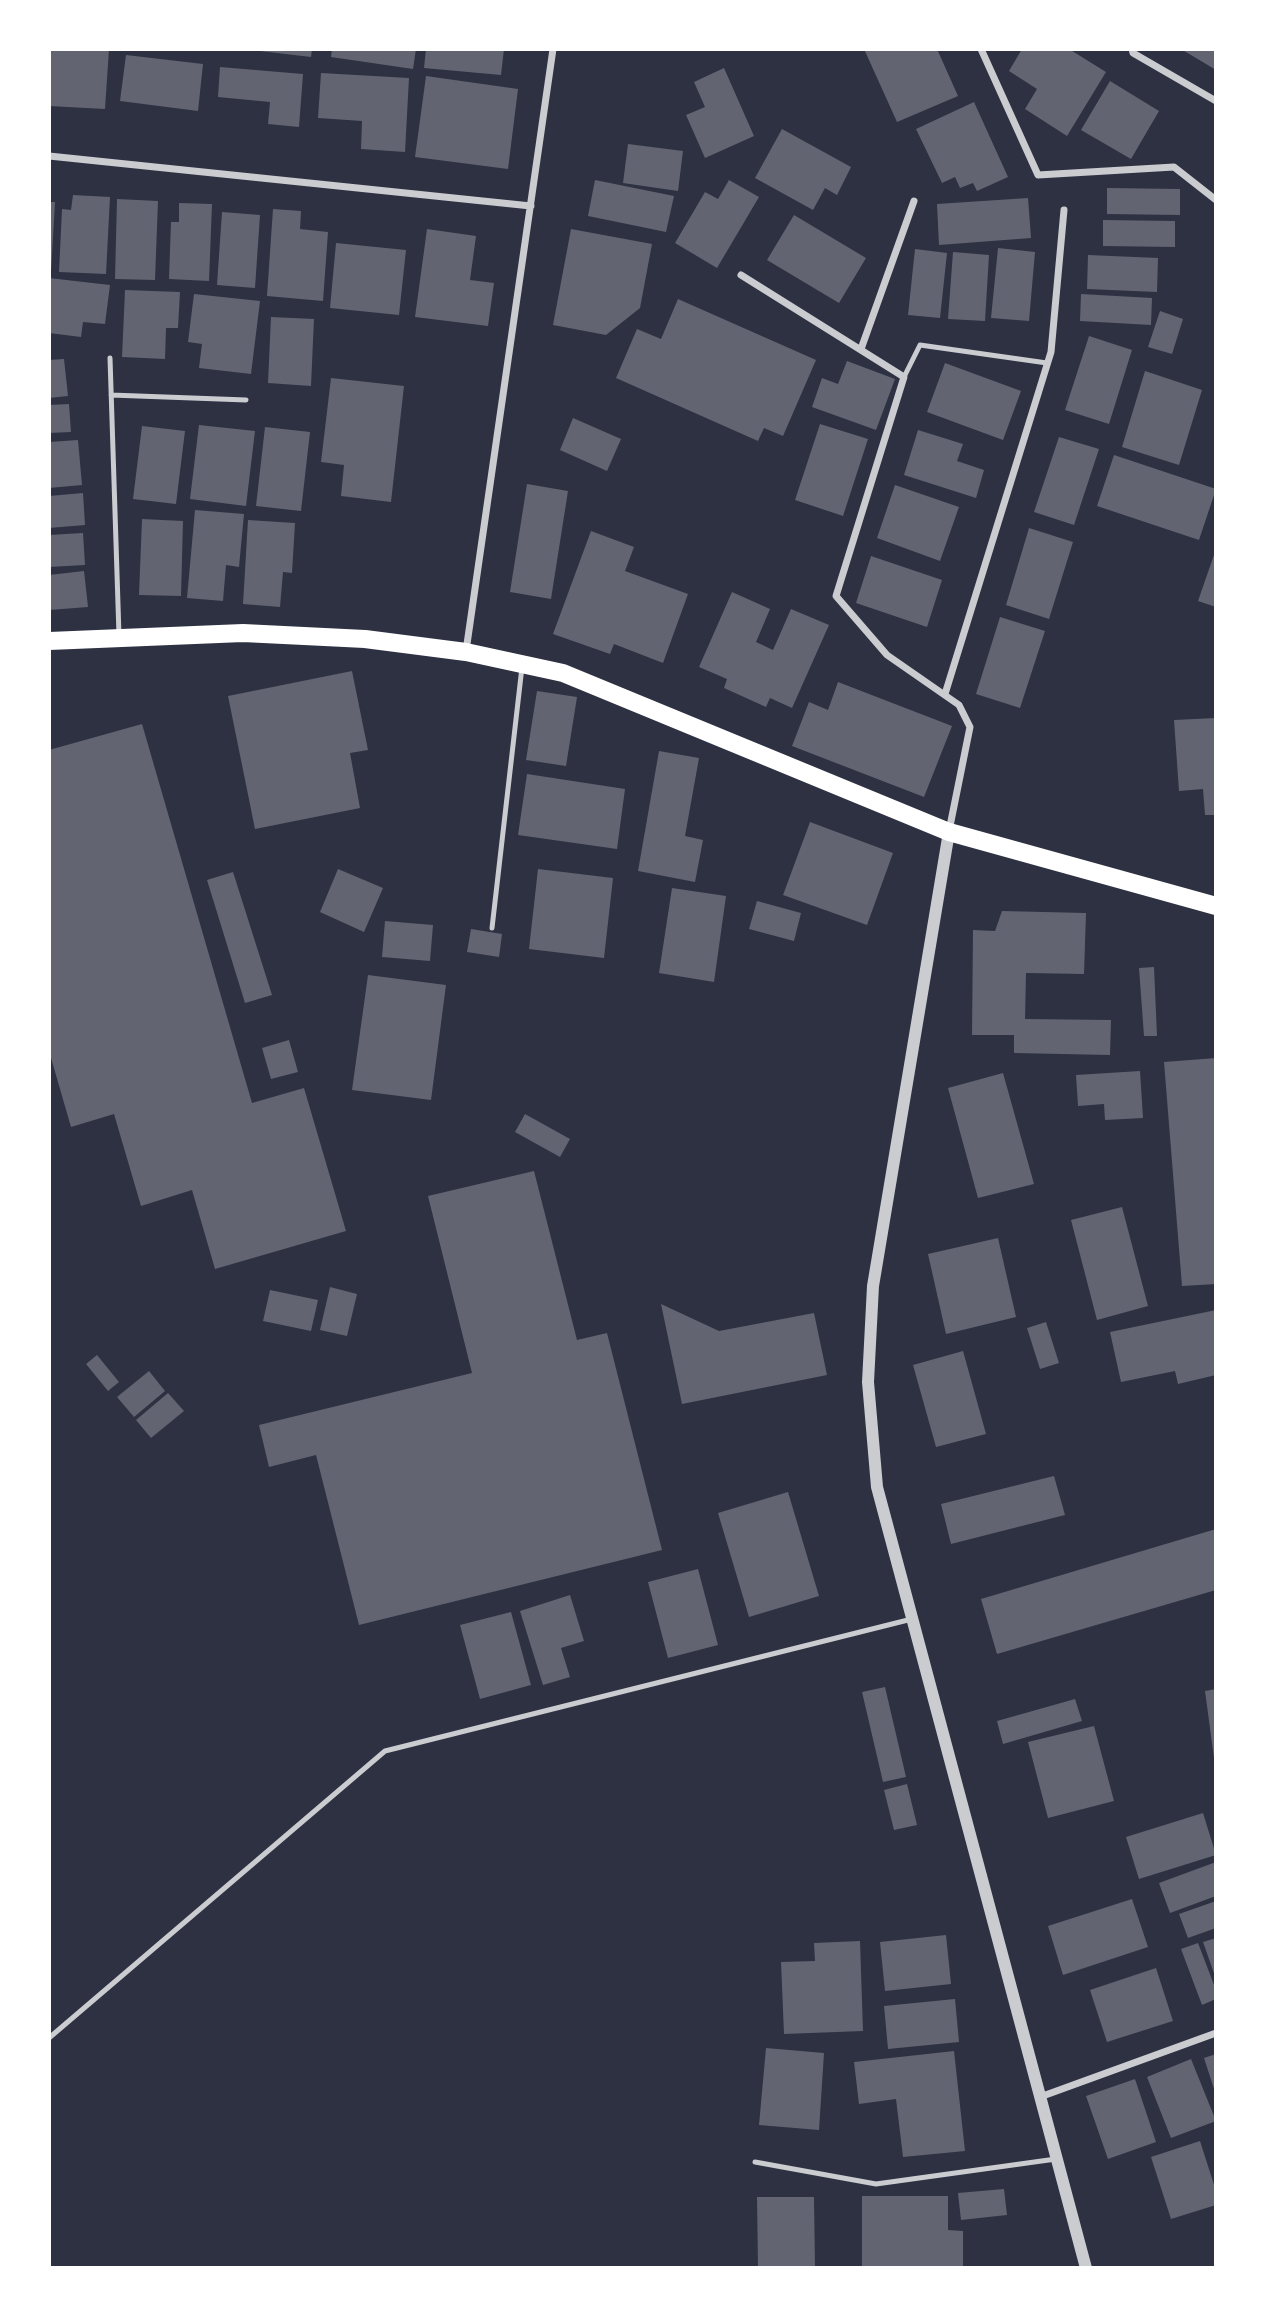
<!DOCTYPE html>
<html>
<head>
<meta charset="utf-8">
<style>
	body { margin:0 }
	#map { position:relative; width:1265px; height:2317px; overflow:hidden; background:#2d3142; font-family:"Public Sans",sans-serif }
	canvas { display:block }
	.frame { position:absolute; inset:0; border:51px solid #fff; pointer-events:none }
</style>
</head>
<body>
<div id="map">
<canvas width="1265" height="2317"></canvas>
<div class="frame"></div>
</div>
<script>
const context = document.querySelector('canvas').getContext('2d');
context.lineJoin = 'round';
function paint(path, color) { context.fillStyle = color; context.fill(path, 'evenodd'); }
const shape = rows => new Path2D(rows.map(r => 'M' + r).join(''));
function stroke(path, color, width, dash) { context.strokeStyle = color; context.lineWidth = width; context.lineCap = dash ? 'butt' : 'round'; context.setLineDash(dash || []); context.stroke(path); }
const building = shape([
	[49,49,109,49,105,109,49,106],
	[260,49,312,49,311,57,260,51],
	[332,49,416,49,413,69,331,57],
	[426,49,504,49,501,75,424,68],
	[864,49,937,49,958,96,897,122],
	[1022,49,1069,49,1106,72,1067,136,1025,109,1037,89,1009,71],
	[1181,49,1216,49,1216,70],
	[126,55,203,64,198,111,120,101],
	[220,67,303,74,299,127,268,124,270,102,218,97],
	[724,68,754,136,705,158,686,115,705,107,694,82],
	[321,73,409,78,405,152,361,149,362,121,318,118],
	[426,76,518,89,508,169,415,157],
	[1110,81,1159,111,1131,159,1081,130],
	[974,102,1008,177,977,191,973,183,960,188,955,177,942,183,916,129],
	[782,129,851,167,837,195,825,188,813,210,755,178],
	[628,144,683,151,678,191,623,183],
	[595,180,674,196,666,232,588,216],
	[729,180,759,197,717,268,675,243,705,192,718,199],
	[1107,188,1180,189,1180,215,1107,214],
	[73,195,110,197,106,274,59,272,62,209,71,210],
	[1028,198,1031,238,939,245,937,204],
	[117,199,158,201,155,280,115,279],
	[49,202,55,202,51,272,49,272],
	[179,203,212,204,209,281,169,279,171,222,179,222],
	[273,209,301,211,300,229,328,232,323,301,267,296],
	[222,212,260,215,255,288,217,285],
	[794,215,866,258,839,303,767,260],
	[1103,220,1175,221,1175,247,1103,246],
	[427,229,476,236,470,280,494,283,488,326,415,317],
	[571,229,652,244,640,308,606,335,553,325],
	[336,243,406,250,399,315,330,308],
	[998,248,1035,252,1029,321,991,318],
	[915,249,947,253,940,318,908,315],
	[953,252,989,255,985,321,948,319],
	[1088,255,1158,258,1157,292,1087,289],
	[49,278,110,285,105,324,83,322,81,337,49,333],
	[125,290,180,292,178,328,166,328,165,359,122,357],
	[194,294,260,301,251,374,199,368,202,344,188,342],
	[1081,294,1152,298,1151,325,1080,321],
	[678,299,816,360,783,436,764,428,758,441,616,378,637,329,661,339],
	[1160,311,1183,319,1172,354,1148,347],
	[271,317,314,319,311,386,268,383],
	[1089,336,1132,350,1109,424,1065,410],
	[64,359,68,396,49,398,49,360],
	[847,361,895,379,876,430,812,407,822,378,838,384],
	[945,363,1021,391,1003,440,927,412],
	[1145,371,1202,390,1179,465,1122,447],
	[331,378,404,386,391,502,341,496,344,465,321,462],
	[69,404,71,432,49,433,49,405],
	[573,418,621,439,607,471,560,450],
	[820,424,868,439,843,516,795,500],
	[199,425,255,431,246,506,190,499],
	[142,426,185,431,176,504,133,499],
	[265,427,310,432,301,511,256,506],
	[918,430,963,444,957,461,984,470,976,498,904,475],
	[1059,437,1099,449,1074,525,1034,512],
	[78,440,82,485,49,488,49,442],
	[1114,455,1216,489,1199,540,1097,506],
	[527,484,568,491,551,599,510,592],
	[895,485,959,507,940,561,877,538],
	[83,493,85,525,49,528,49,496],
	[195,510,244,514,239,567,226,565,223,601,187,598],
	[142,519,183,521,181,596,139,595],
	[248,520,295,523,292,573,283,572,280,607,243,604],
	[1029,528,1073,542,1049,619,1006,605],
	[591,531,634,547,625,571,688,594,663,663,614,644,610,654,553,634],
	[83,533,85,565,49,567,49,535],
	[1216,549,1216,607,1198,601],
	[871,556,942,580,927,627,856,603],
	[84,571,88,607,49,610,49,575],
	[732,592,770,609,756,642,773,650,791,609,829,625,792,708,770,698,766,707,724,688,727,679,699,667],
	[1000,617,1045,631,1020,708,976,694],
	[352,671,368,750,350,753,360,808,255,829,228,696],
	[838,682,952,726,924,797,792,746,809,702,828,710],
	[537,691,577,697,566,766,526,760],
	[1216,718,1216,815,1205,815,1203,789,1179,791,1174,720],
	[142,724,252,1103,304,1088,346,1231,215,1269,192,1190,141,1206,114,1114,71,1127,49,1051,49,750],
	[659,751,699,758,685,836,703,840,695,882,638,871],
	[527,774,625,789,617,849,518,835],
	[810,822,893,853,867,925,783,895],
	[338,869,383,888,364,932,320,912],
	[538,869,613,878,604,958,529,949],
	[233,872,272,995,245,1003,207,880],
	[672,888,726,896,714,982,659,973],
	[757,901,801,913,794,941,749,929],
	[1002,911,1086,913,1084,974,1026,973,1025,1019,1111,1020,1110,1055,1014,1053,1014,1035,972,1035,973,930,995,931],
	[385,921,433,925,430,961,382,957],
	[471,929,502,934,499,957,467,952],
	[1154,967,1157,1036,1144,1036,1139,968],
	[368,975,446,985,431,1100,352,1090],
	[289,1040,298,1072,271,1079,262,1048],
	[1216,1058,1216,1284,1182,1286,1164,1062],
	[1140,1071,1143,1118,1105,1120,1104,1104,1078,1106,1076,1075],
	[1003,1073,1034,1184,978,1198,948,1088],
	[525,1114,570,1139,560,1157,515,1132],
	[534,1171,577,1340,607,1333,662,1550,359,1625,316,1455,269,1467,259,1425,472,1373,428,1196],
	[1122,1207,1148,1306,1097,1320,1071,1220],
	[998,1238,1016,1317,946,1334,928,1254],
	[330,1287,357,1294,347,1336,320,1330],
	[270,1290,318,1300,311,1331,263,1321],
	[661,1304,719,1331,814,1313,827,1375,682,1404],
	[1216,1310,1216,1375,1178,1384,1175,1371,1121,1382,1110,1332],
	[1046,1322,1059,1363,1040,1369,1027,1328],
	[963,1351,986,1434,936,1447,913,1365],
	[97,1355,119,1382,108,1391,86,1364],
	[149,1371,165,1391,134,1417,117,1397],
	[168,1393,184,1411,151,1438,136,1420],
	[1054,1476,1065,1515,951,1544,941,1504],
	[788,1492,819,1596,749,1617,718,1513],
	[1216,1529,1216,1590,997,1654,981,1599],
	[698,1569,718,1645,668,1658,648,1582],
	[570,1595,584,1641,561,1648,570,1677,543,1685,520,1611],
	[511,1612,531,1685,480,1699,460,1625],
	[885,1687,906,1777,883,1782,862,1692],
	[1216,1689,1216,1757,1214,1758,1205,1691],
	[1075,1699,1082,1721,1003,1744,997,1721],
	[1094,1726,1114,1801,1048,1818,1028,1742],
	[907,1784,917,1825,894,1830,884,1790],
	[1203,1813,1216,1855,1139,1879,1126,1837],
	[1216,1862,1216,1896,1170,1913,1159,1883],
	[1132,1899,1148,1947,1063,1975,1048,1926],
	[1216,1901,1216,1928,1188,1938,1179,1914],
	[946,1935,951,1984,885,1991,880,1942],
	[1216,1938,1216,1979,1203,1942],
	[860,1941,863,2031,784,2034,781,1962,815,1961,814,1943],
	[1198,1943,1216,1990,1216,1999,1202,2005,1181,1949],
	[1156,1968,1173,2021,1107,2042,1090,1990],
	[955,1999,959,2042,888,2049,884,2006],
	[766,2048,824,2053,819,2130,759,2125],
	[954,2051,965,2151,903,2157,896,2099,859,2104,854,2062],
	[1216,2054,1216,2092,1215,2092,1204,2058],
	[1191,2059,1216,2121,1171,2138,1147,2077],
	[1135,2079,1156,2142,1108,2159,1086,2096],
	[1200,2141,1216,2191,1216,2205,1171,2219,1151,2157],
	[1004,2189,1007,2215,961,2220,958,2193],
	[862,2196,948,2196,948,2230,963,2231,963,2268,862,2268],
	[757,2197,814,2197,815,2268,758,2268]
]);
const service = shape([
	[110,358,119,635],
	[904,377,920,345,1047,363],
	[111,395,246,400],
	[492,928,522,667],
	[49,2038,385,1751,912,1619],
	[755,2162,876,2184,1056,2159]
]);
const minor = shape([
	[981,49,1038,175,1174,167,1216,200],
	[1132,49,1133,53,1216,101],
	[49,156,531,206],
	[741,275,904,377,836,596,887,655,959,705,970,727,949,831],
	[861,349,914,201],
	[466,651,553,49],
	[945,694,1051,352,1064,210],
	[1040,2097,1216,2033]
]);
const tertiary = shape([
	[949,832,873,1286,868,1382,877,1487,1086,2268]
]);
const primary = shape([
	[49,641,243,633,365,639,466,652,563,673,949,832,1216,906]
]);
paint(building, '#626471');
stroke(service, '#caccd0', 5);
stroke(minor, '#caccd0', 7);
stroke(tertiary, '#caccd0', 12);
stroke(primary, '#fff', 18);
</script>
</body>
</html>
